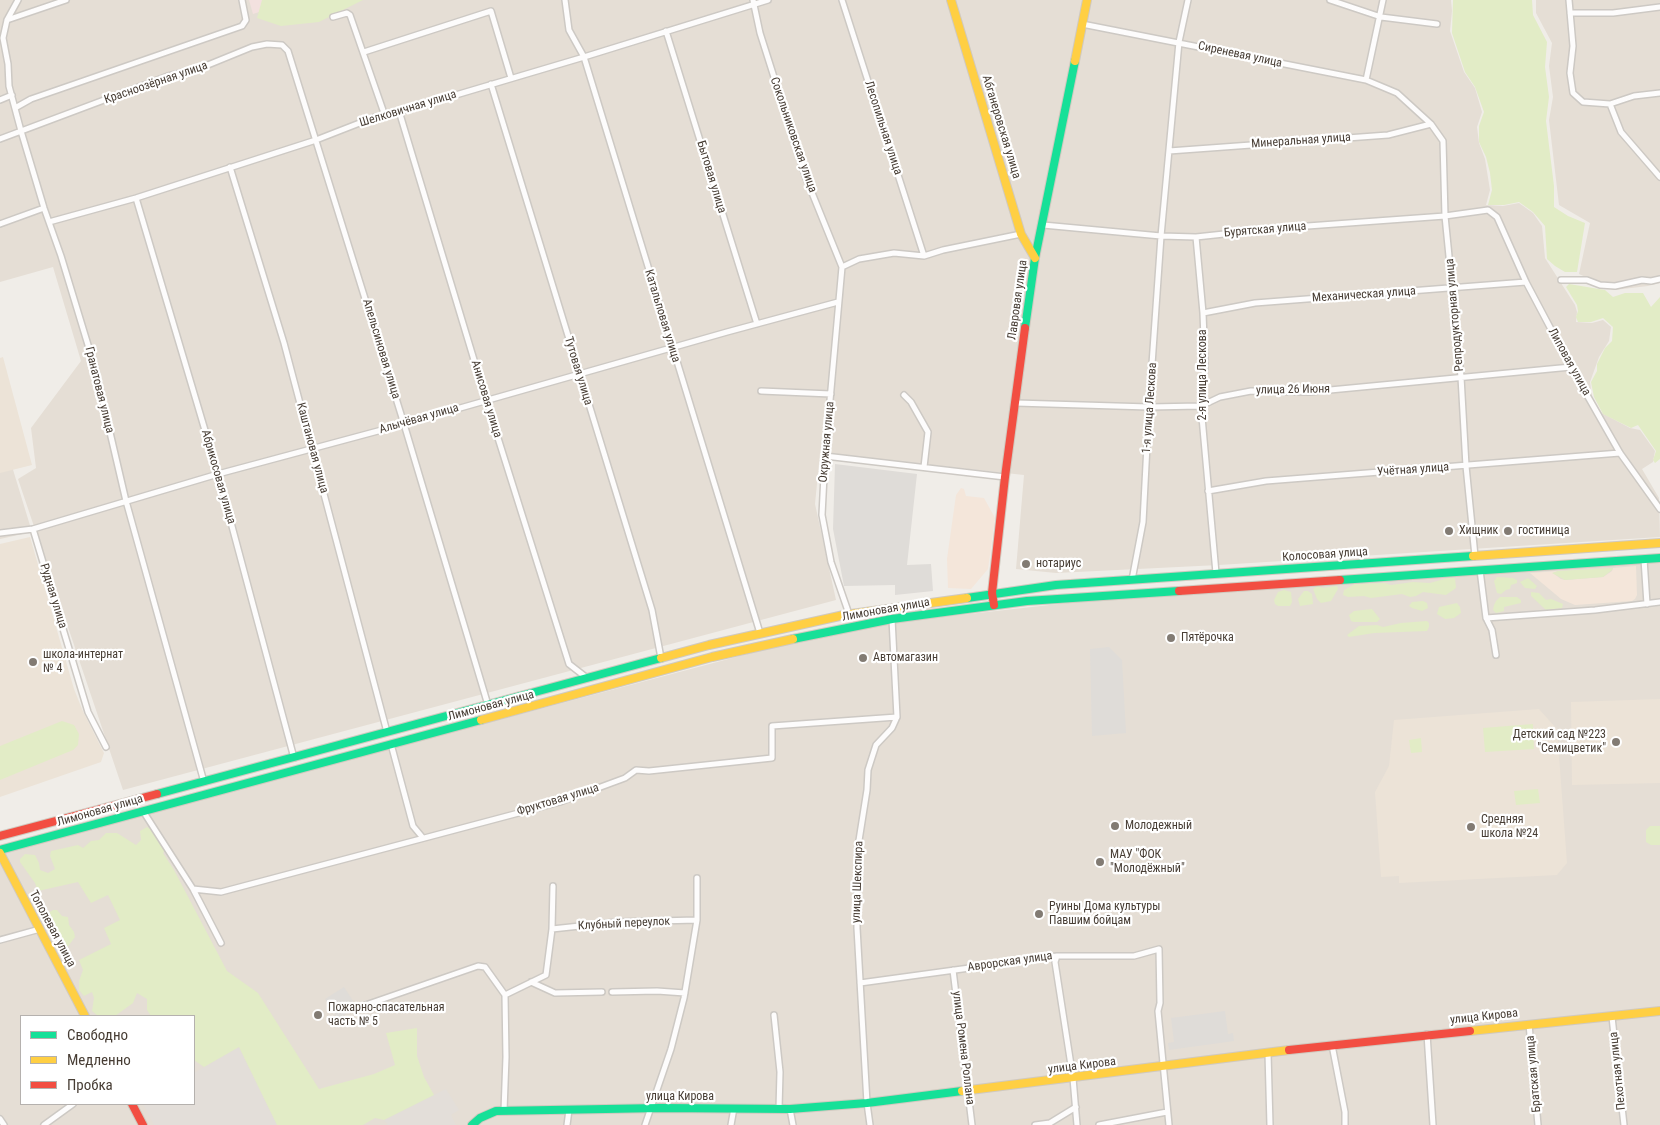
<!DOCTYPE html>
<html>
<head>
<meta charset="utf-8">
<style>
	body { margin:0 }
	#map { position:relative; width:1660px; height:1125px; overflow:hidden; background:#f0ede8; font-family:"Roboto Condensed",sans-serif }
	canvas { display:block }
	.legend { position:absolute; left:20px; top:1015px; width:175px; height:90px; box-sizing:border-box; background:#fff; border:1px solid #b5b1ae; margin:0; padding:6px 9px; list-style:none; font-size:15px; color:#473d34 }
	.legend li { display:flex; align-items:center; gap:10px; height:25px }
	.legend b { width:25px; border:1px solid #b5b1ae }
</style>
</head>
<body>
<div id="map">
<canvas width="1660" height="1125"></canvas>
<ul class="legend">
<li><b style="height:6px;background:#16e098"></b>Свободно</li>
<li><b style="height:6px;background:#ffcf43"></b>Медленно</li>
<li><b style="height:6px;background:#f24e42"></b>Пробка</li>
</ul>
</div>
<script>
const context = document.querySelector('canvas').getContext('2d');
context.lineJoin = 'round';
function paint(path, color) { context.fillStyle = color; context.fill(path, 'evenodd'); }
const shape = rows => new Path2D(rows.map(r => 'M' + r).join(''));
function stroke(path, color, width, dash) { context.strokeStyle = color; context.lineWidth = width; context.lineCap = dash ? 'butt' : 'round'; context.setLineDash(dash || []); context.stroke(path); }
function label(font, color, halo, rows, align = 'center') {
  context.font = font + ' "Roboto Condensed",sans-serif'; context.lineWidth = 4.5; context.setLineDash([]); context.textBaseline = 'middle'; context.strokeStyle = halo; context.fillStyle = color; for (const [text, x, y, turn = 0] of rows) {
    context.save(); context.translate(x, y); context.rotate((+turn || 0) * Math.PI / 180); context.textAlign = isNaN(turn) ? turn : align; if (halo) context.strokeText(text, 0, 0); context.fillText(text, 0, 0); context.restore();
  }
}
const residential = shape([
	[0,0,1451,0,1452,11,1450,31,1464,72,1475,88,1482,112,1477,127,1479,143,1485,159,1490,190,1486,205,1503,206,1519,203,1533,213,1542,226,1545,258,1575,305,1577,312,1576,322,1592,323,1603,320,1611,327,1609,341,1599,357,1590,382,1592,397,1602,413,1630,428,1640,430,1655,451,1653,462,1642,469,1659,498,1660,537,1219,565,1056,573,1016,569,1024,475,820,453,815,504,836,600,123,790,18,479,36,468,31,428,81,361,53,267,0,282],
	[1536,0,1660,0,1660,283,1648,286,1614,290,1579,274,1590,223,1559,205,1549,120,1553,97,1549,66,1552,43,1536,13],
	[0,427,32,532,0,539],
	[1660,561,1660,1008,857,1105,860,1109,982,1091,1660,1009,1660,1125,0,1125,0,852,785,644,898,622,1121,597],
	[21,1016,194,1016,194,1104,21,1104]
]);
const commercial = shape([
	[961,488,964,489,966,496,984,498,995,518,988,569,971,589,948,588,947,559,956,495],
	[1636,566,1637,595,1635,599,1632,601,1575,605,1561,599,1530,573,1558,571,1553,573,1561,579,1565,580,1603,577,1612,571,1613,568]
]);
const industrial = shape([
	[239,1047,277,1125,154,1125,143,1104,194,1104,194,1073],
	[446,1089,459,1110,451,1115,456,1125,388,1125,384,1120]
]);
const education = shape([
	[3,357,32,465,0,473,0,358],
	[30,537,74,689,82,709,104,753,101,762,0,797,0,544],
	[1660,699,1660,783,1572,785,1571,702],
	[1539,709,1557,729,1567,863,1557,875,1399,883,1399,876,1381,877,1375,792,1389,766,1394,720]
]);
const medical = shape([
	[249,0,296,0,253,14]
]);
const green = shape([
	[262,0,363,0,319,22,281,26,257,18],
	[1453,0,1532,0,1533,15,1547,42,1545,67,1549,97,1546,121,1554,186,1554,207,1568,216,1585,223,1577,272,1565,272,1555,266,1547,259,1545,226,1533,212,1519,202,1504,205,1488,205,1492,190,1490,173,1486,157,1479,142,1479,126,1484,112,1475,87,1465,72,1452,33],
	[1569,284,1605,290,1613,297,1625,293,1643,293,1651,307,1660,297,1660,459,1655,463,1653,460,1656,451,1638,425,1631,428,1603,414,1594,397,1591,382,1597,371,1597,364,1605,348,1612,341,1613,327,1603,318,1591,322,1578,322,1576,317,1578,311,1577,305,1566,287],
	[1613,568,1612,570,1603,577,1565,580,1552,573,1558,571],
	[1497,577,1513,578,1517,580,1517,583,1511,585,1510,589,1506,590,1501,594,1497,593,1494,581],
	[1448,578,1455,578,1456,588,1446,595,1423,592,1416,596,1410,597,1402,594,1371,598,1364,596,1348,597,1343,595,1344,590,1355,584,1385,583,1391,585,1413,582,1430,583],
	[1528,578,1537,586,1535,589,1525,588,1520,582],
	[1318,586,1323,588,1337,586,1338,589,1331,601,1321,603,1317,599,1313,589],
	[1284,590,1291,592,1292,602,1290,606,1278,606,1275,604,1274,600,1278,592],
	[1304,591,1308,591,1312,594,1313,604,1300,606,1298,599],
	[1531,592,1539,593,1546,600,1551,599,1563,604,1562,608,1546,610,1531,596],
	[1500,597,1517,597,1521,600,1521,603,1508,606,1504,607,1504,611,1496,613,1493,610,1494,605,1496,601],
	[1423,601,1427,603,1428,608,1422,611,1412,608,1409,606,1412,602],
	[1457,603,1460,607,1461,613,1454,618,1445,619,1437,614,1439,607],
	[1372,609,1380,619,1377,622,1354,622,1351,621,1349,615,1354,611],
	[1427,621,1429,623,1429,627,1427,631,1374,633,1349,637,1347,635,1359,626,1377,625,1383,627,1401,623],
	[62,721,74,725,79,734,78,745,73,750,0,780,0,746],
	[1533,724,1534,749,1485,752,1483,728],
	[1421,738,1422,752,1411,753,1409,740],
	[1538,789,1540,803,1516,805,1514,791],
	[1650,826,1660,826,1660,845,1651,845,1646,842,1646,830],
	[147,827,156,833,165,850,163,853,174,870,227,971,258,993,319,1089,374,1074,395,1065,386,1033,417,1028,417,1056,424,1077,434,1095,384,1120,375,1118,363,1125,277,1125,239,1047,204,1067,194,1060,194,1016,151,1016,147,1010,147,999,137,993,133,1003,115,1016,98,1016,92,1011,94,998,92,992,84,996,79,990,79,981,83,970,79,960,111,944,104,928,120,920,108,895,91,903,78,882,38,891,35,883,20,862,20,859,25,854,35,855,39,863,40,870,48,873,55,869,50,856,51,851,78,845,83,848,91,841,99,840,106,833,117,833,136,845,141,840,140,831],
	[53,910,57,910,62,916,68,917,69,925,74,932,75,937,66,949,61,935,55,932,48,913]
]);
const parking = shape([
	[835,464,917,474,907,565,931,564,933,591,895,595,895,585,844,586,833,529],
	[1109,647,1122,660,1126,733,1092,736,1090,649],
	[344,987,357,1007,338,1019,325,999],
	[1225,1011,1228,1034,1233,1033,1234,1041,1169,1050,1168,1043,1174,1042,1171,1018]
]);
const street = shape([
	[18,0,7,20,3,38,8,64,9,86,21,131,44,208,61,256,95,368,126,501,204,782],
	[565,0,569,30,584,57,760,633],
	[753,0,760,33,806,178,842,267,825,456,822,515,831,562,849,614],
	[842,0,924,256],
	[1330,0,1381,17,1437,24],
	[1569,0,1573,46,1570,73,1573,93,1583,102,1610,104,1634,96,1660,93],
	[1570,13,1613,13,1660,7],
	[333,17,347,13,350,15,385,116],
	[7,20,66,0],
	[1082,24,1366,80,1397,93,1431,124,1443,141,1445,216,1461,377,1466,466,1475,556],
	[666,31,757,324],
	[364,52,491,11,511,78],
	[1366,80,1383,0],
	[491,84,652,610,661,658],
	[0,100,12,95],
	[1610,104,1621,132,1660,177],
	[15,108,31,99,60,89,242,26,246,20,242,0],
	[399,111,487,403,569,664,587,678],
	[0,139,168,76,198,69,252,47,267,44,282,45,288,51,404,424,488,705],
	[1169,151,1388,135,1431,124],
	[230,167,284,343,387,732],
	[136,198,218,474,294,758],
	[49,222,136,198,316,140,375,117,385,116,584,57,768,0],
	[0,224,44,208],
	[1043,225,1161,236,1196,237,1280,228,1445,216,1488,210,1497,217,1526,282,1571,367,1620,453,1660,509],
	[1196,237,1203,313,1205,365,1201,406,1216,573],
	[842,267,859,259,894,253,924,256,943,250,1021,234],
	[1561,280,1587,280,1600,285,1615,286,1642,280,1651,281,1660,279],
	[1203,313,1255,303,1526,282],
	[761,391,831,394],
	[904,395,911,402,928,432,924,467],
	[1016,403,1149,407,1201,406,1220,397,1251,391,1309,392,1571,367],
	[825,456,1005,477],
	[1208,491,1266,481,1620,453],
	[33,529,88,712,106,747],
	[0,533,33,529,218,474,404,424,727,332,838,302],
	[1644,559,1647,604],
	[1480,570,1486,618,1492,630,1496,655],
	[1132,580,1143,522,1149,407,1161,236,1179,42,1188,0],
	[1486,618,1595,610,1660,602],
	[391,744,413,826,423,838],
	[143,811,193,889,221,943],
	[193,889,221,892,560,802,625,778,636,770,649,771,772,758,772,726,897,717],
	[552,929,617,922,697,920],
	[0,940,40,929],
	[1057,956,1055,962,1073,1078,1077,1125],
	[953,970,972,1125],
	[531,982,555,993,602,992],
	[860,983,1057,956,1134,956,1159,949,1160,1003,1158,1011,1169,1125],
	[612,992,657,991,685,993],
	[505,995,546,975,552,929,553,886],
	[354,1009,478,966,485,967,505,995,506,1057,504,1111],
	[774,1015,780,1072,779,1109],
	[1612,1017,1624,1125],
	[1529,1024,1538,1125],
	[1427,1034,1433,1125],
	[1332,1045,1345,1112,1345,1125],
	[1268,1053,1270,1125],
	[790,1109,793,1125],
	[0,1119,4,1125],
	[44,1125,73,1104],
	[567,1125,569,1110],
	[645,1125,671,1049,684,998,697,920,697,878],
	[731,1125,734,1108],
	[870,1125,867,1103,857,928,857,853,867,790,868,770,876,745,892,728,897,717,892,619],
	[1035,1125,1050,1123,1076,1107],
	[1099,1125,1167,1112]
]);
const fast = shape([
	[1025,328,1035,258,1075,61],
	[1340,580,1660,558],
	[967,598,1056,585,1473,556],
	[793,639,892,619,1027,601,1179,591],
	[157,794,661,658],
	[0,850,481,720],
	[472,1125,480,1118,496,1111,660,1108,790,1109,867,1103,962,1091]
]);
const slow = shape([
	[951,0,1021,234,1035,258],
	[1075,61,1087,0],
	[1473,556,1660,543],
	[661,658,709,645,844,615,967,598],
	[481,720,712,657,793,639],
	[0,853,85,1016],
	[1470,1031,1660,1011],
	[962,1091,1289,1050]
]);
const jam = shape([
	[1179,591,1340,580],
	[994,605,992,593,1005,477,1025,328],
	[0,836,157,794],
	[1289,1050,1470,1031],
	[132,1104,143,1125]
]);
const markers = [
	[1449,531,5,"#827b73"],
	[1508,531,5,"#827b73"],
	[1026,564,5,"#827b73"],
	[1171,638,5,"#827b73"],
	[863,658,5,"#827b73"],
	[33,662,5,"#827b73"],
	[1616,742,5,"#827b73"],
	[1115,826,5,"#827b73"],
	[1471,827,5,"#827b73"],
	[1100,862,5,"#827b73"],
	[1039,914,5,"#827b73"],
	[318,1015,5,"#827b73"]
];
const streetNames = [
	["Сиреневая улица",1240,55,12],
	["Красноозёрная улица",156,83,-19],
	["Шелковичная улица",408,109,-17],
	["Абганеровская улица",1001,127,73],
	["Лесопильная улица",883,128,72],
	["Сокольниковская улица",793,135,71],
	["Минеральная улица",1301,141,-4],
	["Бытовая улица",711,177,73],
	["Бурятская улица",1265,230,-5],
	["Механическая улица",1364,295,-4],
	["Лавровая улица",1018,300,-82],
	["Репродукторная улица",1455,315,-95],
	["Катальповая улица",662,316,73],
	["Апельсиновая улица",381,349,73],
	["Липовая улица",1569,362,61],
	["Тутовая улица",578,371,73],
	["2-я улица Лескова",1203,375,-90],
	["Гранатовая улица",99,390,76],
	["улица 26 Июня",1293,390,-1],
	["Анисовая улица",486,399,73],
	["1-я улица Лескова",1150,408,-86],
	["Алычёвая улица",419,419,-16],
	["Окружная улица",827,442,-85],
	["Каштановая улица",312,448,75],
	["Учётная улица",1413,470,-4],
	["Абрикосовая улица",218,477,74],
	["Колосовая улица",1325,555,-4],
	["Рудная улица",53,596,73],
	["Лимоновая улица",886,610,-10],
	["Лимоновая улица",491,706,-15],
	["Фруктовая улица",558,800,-17],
	["Лимоновая улица",100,811,-16],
	["улица Шекспира",858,882,-88],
	["Клубный переулок",624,924,-3],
	["Тополевая улица",52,929,62],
	["Аврорская улица",1010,962,-8],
	["улица Кирова",1484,1017,-6],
	["улица Ромена Роллана",963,1048,83],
	["улица Кирова",1082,1066,-7],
	["Пехотная улица",1618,1071,-96],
	["Братская улица",1534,1074,-95],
	["улица Кирова",680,1097]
];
const poiNames = [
	["Хищник",1459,531],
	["гостиница",1518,531],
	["нотариус",1036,564],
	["Пятёрочка",1181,638],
	["школа-интернат",43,655],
	["№ 4",43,669],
	["Автомагазин",873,658],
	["Детский сад №223",1606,735,"right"],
	["\"Семицветик\"",1606,749,"right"],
	["Средняя",1481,820],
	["школа №24",1481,834],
	["Молодежный",1125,826],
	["МАУ \"ФОК",1110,855],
	["\"Молодёжный\"",1110,869],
	["Руины Дома культуры",1049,907],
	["Павшим бойцам",1049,921],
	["Пожарно-спасательная",328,1008],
	["часть № 5",328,1022]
];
paint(residential, '#e5ded5');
paint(commercial, '#f4e6da');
paint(industrial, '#e3ded9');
paint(education, '#ece3d7');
paint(medical, '#f3e1df');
paint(green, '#e2ecc6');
paint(parking, '#dfdcd8');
stroke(street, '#cdc9c4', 8);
stroke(fast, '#d0c9bf', 10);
stroke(slow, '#d0c9bf', 10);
stroke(jam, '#d0c9bf', 10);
stroke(street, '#fdfcfc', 5);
stroke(fast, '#16e098', 8);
stroke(slow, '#ffcf43', 8);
stroke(jam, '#f24e42', 8);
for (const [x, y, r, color] of markers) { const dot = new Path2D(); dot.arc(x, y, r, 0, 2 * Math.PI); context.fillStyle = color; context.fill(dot); stroke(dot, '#fff', 2); }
label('12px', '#473d34', '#fff', streetNames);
label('12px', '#473d34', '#fff', poiNames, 'left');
</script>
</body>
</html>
